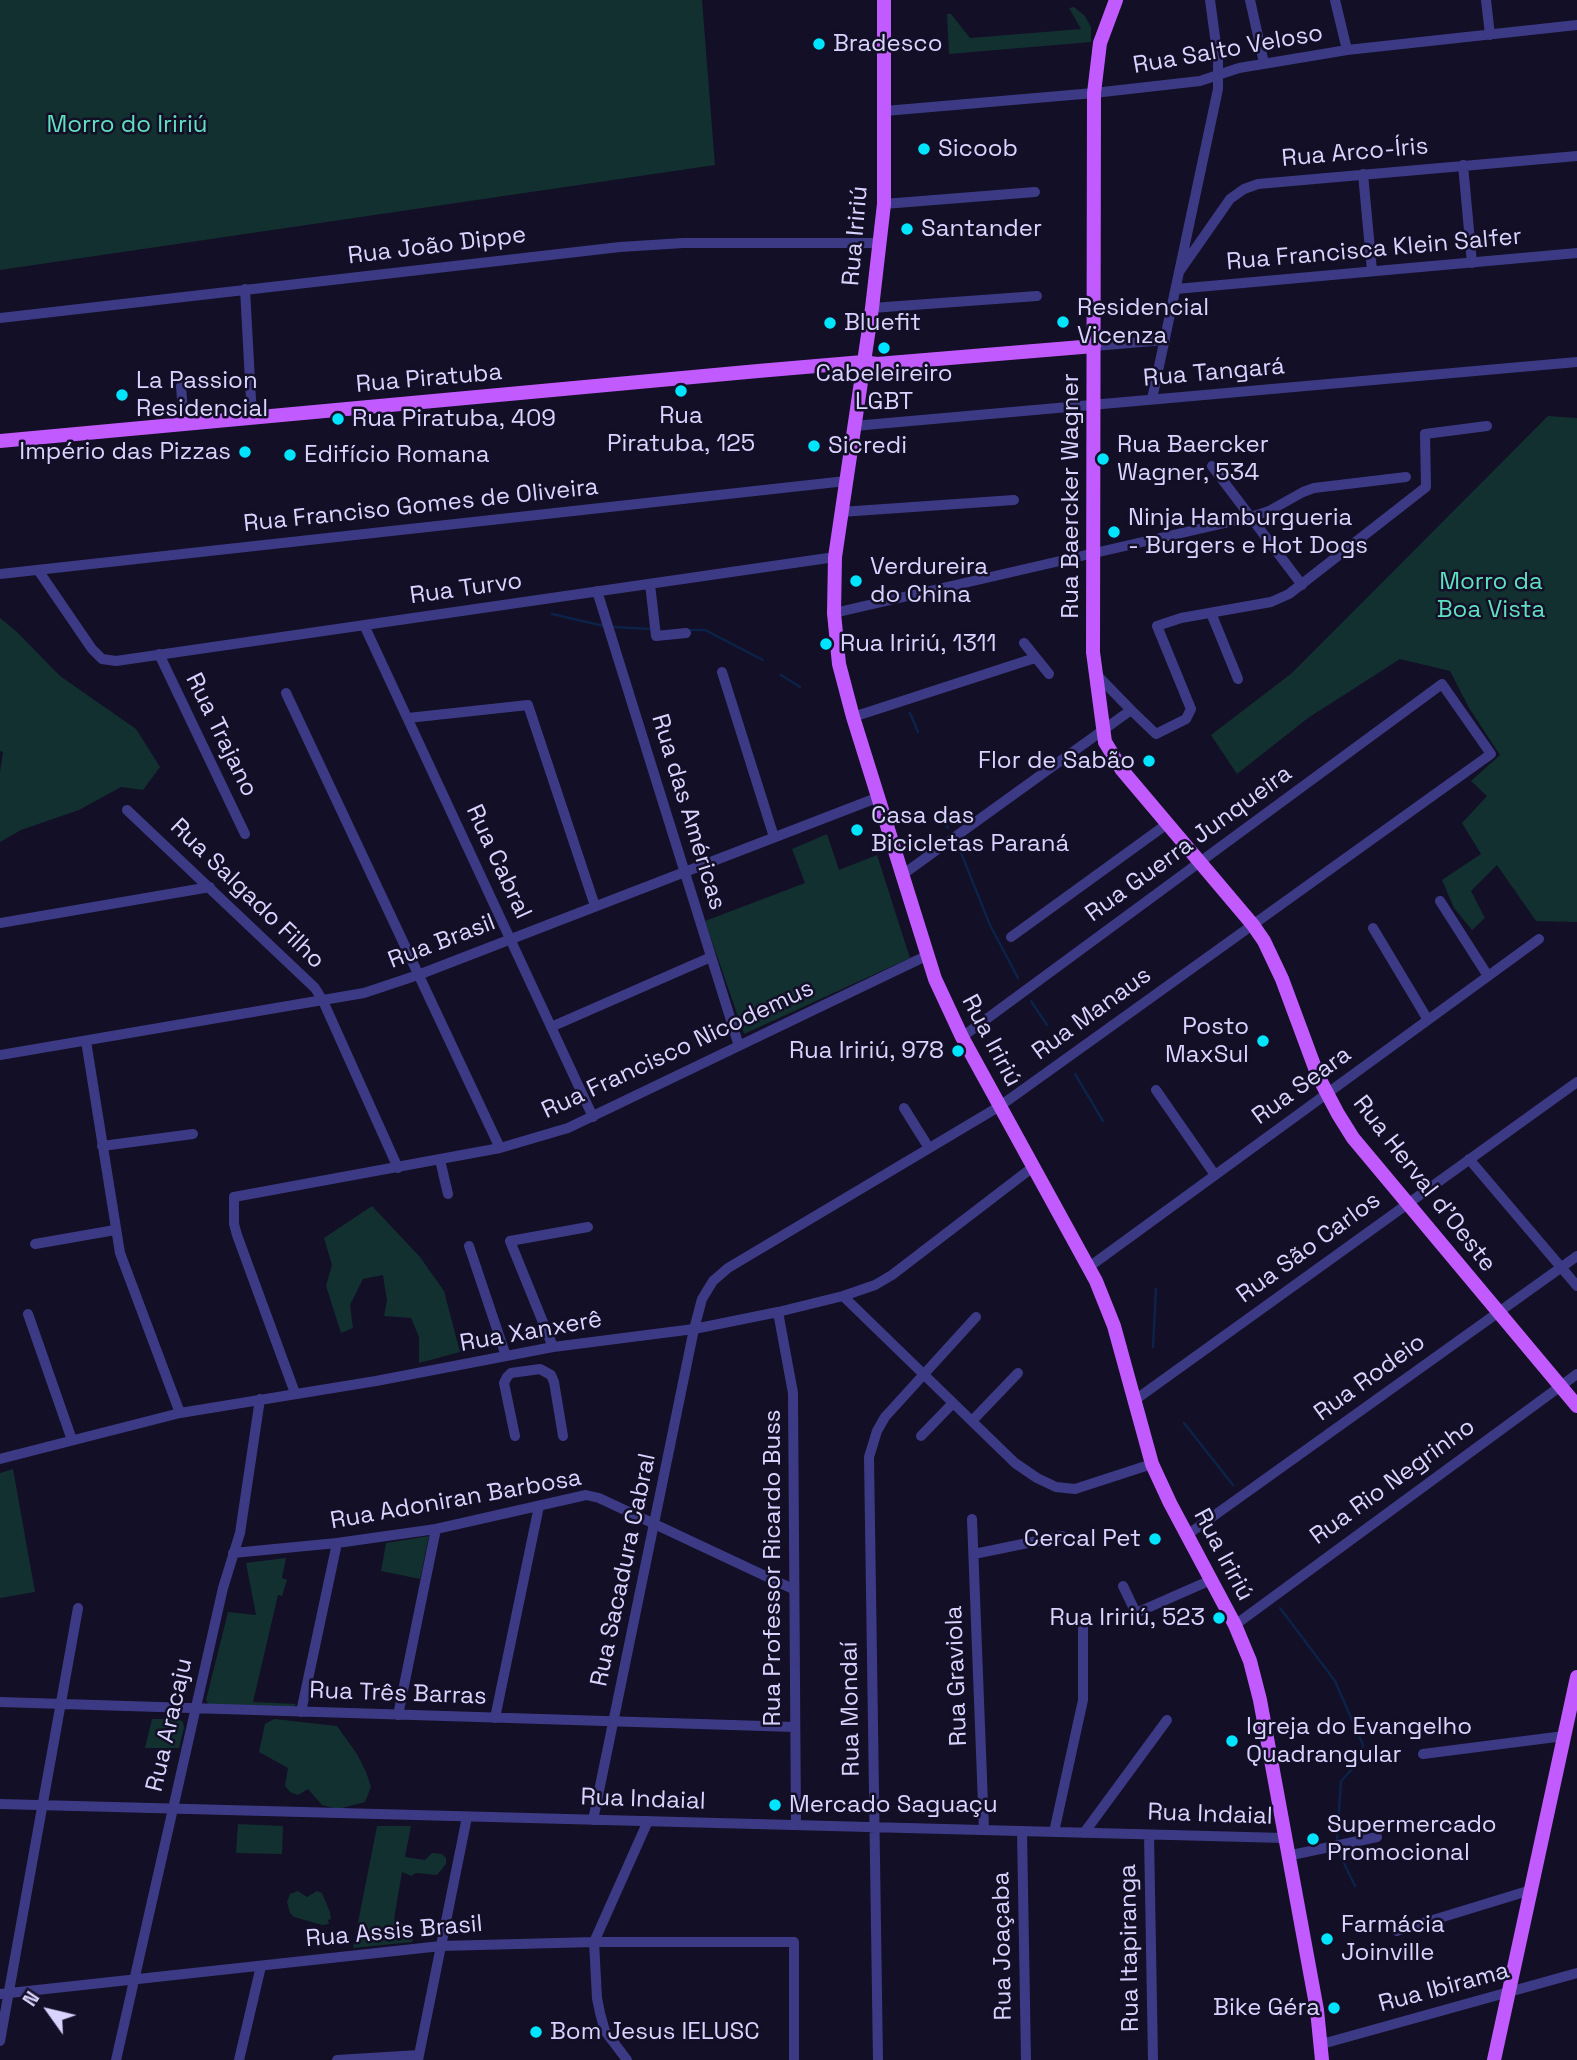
<!DOCTYPE html>
<html>
<head>
<meta charset="utf-8">
<style>
	body { margin:0 }
	#map { position:relative; width:1577px; height:2060px; overflow:hidden; background:#130f26; font-family:"Space Grotesk",sans-serif }
	canvas { display:block }
	.north { position:absolute; left:14px; top:1976px; width:70px; height:70px; -webkit-text-stroke:5px #130f26; paint-order:stroke; rotate:304deg; font-size:19px; font-weight:700; line-height:28px; text-align:center; color:#d9d4ff }
	.north::after { content:''; display:block; margin:auto; width:24px; height:32px; background:#d9d4ff; clip-path:polygon(50% 0,100% 100%,50% 72%,0 100%) }
</style>
</head>
<body>
<div id="map">
<canvas width="1577" height="2060"></canvas>
<div class="north">N</div>
</div>
<script>
const context = document.querySelector('canvas').getContext('2d');
context.lineJoin = 'round';
function paint(path, color) { context.fillStyle = color; context.fill(path, 'evenodd'); }
const shape = rows => new Path2D(rows.map(r => 'M' + r).join(''));
function stroke(path, color, width, dash) { context.strokeStyle = color; context.lineWidth = width; context.lineCap = dash ? 'butt' : 'round'; context.setLineDash(dash || []); context.stroke(path); }
function label(font, color, halo, rows, align = 'center') {
  context.font = font + ' "Space Grotesk",sans-serif'; context.lineWidth = 5; context.setLineDash([]); context.textBaseline = 'middle'; context.strokeStyle = halo; context.fillStyle = color; for (const [text, x, y, turn = 0] of rows) {
    context.save(); context.translate(x, y); context.rotate((+turn || 0) * Math.PI / 180); context.textAlign = isNaN(turn) ? turn : align; if (halo) context.strokeText(text, 0, 0); context.fillText(text, 0, 0); context.restore();
  }
}
const green = shape([
	[0,0,702,0,715,165,0,270],
	[1074,7,1085,16,1091,27,1091,42,949,54,947,14,951,14,970,38,1081,29,1069,8],
	[1548,416,1577,418,1577,922,1536,921,1497,865,1471,891,1485,918,1472,930,1454,908,1442,880,1481,854,1462,823,1487,796,1471,781,1500,755,1469,708,1450,671,1400,659,1308,718,1237,774,1211,735,1292,673],
	[0,618,16,631,60,676,136,729,160,767,143,790,121,787,79,810,21,830,0,842,0,772,3,752,0,751],
	[827,834,839,870,877,855,910,958,744,1034,705,921,805,883,792,849],
	[372,1206,420,1257,444,1291,460,1352,419,1363,419,1337,411,1318,384,1316,387,1301,383,1275,363,1279,350,1305,353,1328,341,1333,326,1286,332,1265,324,1238],
	[13,1469,35,1592,0,1598,0,1473],
	[429,1536,420,1579,381,1571,386,1543],
	[286,1558,282,1578,287,1580,282,1596,278,1595,253,1702,296,1704,293,1708,209,1705,206,1700,228,1612,256,1615,246,1563],
	[152,1719,178,1719,183,1722,184,1728,179,1748,145,1748],
	[274,1719,337,1726,357,1754,366,1772,371,1787,365,1802,338,1809,322,1805,308,1789,298,1795,290,1792,285,1786,288,1768,259,1752,265,1724],
	[238,1824,283,1826,282,1854,236,1853],
	[377,1826,411,1826,405,1857,425,1860,432,1853,442,1854,446,1858,446,1864,437,1875,416,1873,411,1876,402,1872,394,1919,410,1928,414,1936,412,1942,353,1948],
	[298,1891,307,1897,317,1891,322,1893,330,1912,331,1919,328,1920,329,1924,322,1925,294,1917,290,1913,287,1902,290,1894]
]);
const stream = shape([
	[552,614,604,626],
	[610,627,653,629],
	[687,630,705,630,763,660],
	[781,675,800,687],
	[910,713,918,732],
	[939,813,948,828],
	[959,848,990,925,1018,978],
	[1031,1001,1047,1025],
	[1075,1074,1103,1121],
	[1153,1347,1156,1289],
	[1184,1423,1233,1485],
	[1280,1608,1335,1681,1363,1745,1362,1759,1341,1781,1337,1840],
	[1340,1855,1355,1886]
]);
const minor = shape([
	[1250,0,1264,63],
	[1335,0,1347,50],
	[1486,0,1490,35],
	[885,111,1094,93,1200,81,1239,68,1347,50,1577,25],
	[1463,165,1472,263],
	[1363,174,1372,271],
	[884,204,1035,192],
	[1179,272,1230,199,1244,189,1258,184,1577,156],
	[245,289,252,418],
	[1176,289,1577,253],
	[872,308,1037,296],
	[0,318,620,247,683,243,880,243],
	[1094,346,1165,340],
	[181,386,184,424],
	[1152,399,1218,89,1218,59,1210,0],
	[854,426,1577,362],
	[1212,466,1302,585],
	[841,512,1014,500],
	[38,570,92,649,102,659,116,661,835,557],
	[0,574,846,481],
	[650,584,656,636,686,633],
	[597,591,739,1046],
	[834,613,1251,517,1269,511,1303,492,1314,488,1406,477],
	[1211,613,1238,679],
	[364,625,593,1117],
	[1024,643,1049,674],
	[159,654,245,834],
	[722,672,774,837],
	[1096,674,1131,710],
	[286,693,500,1148],
	[853,717,1035,658],
	[408,718,528,705,595,906],
	[127,810,315,988,323,1001,398,1168],
	[902,875,1131,710,1156,734,1186,719,1191,709,1157,626,1181,618,1271,602,1289,594,1426,487,1425,434,1487,426],
	[1440,901,1488,976],
	[0,923,210,887],
	[1373,928,1428,1020],
	[1011,937,1167,824],
	[551,1027,711,957],
	[86,1041,120,1253,180,1413],
	[0,1055,364,993,418,975,879,797],
	[1156,1090,1215,1175],
	[904,1108,929,1148],
	[102,1146,193,1134],
	[1469,1159,1577,1286],
	[440,1160,448,1194],
	[35,1244,115,1230],
	[469,1246,506,1356],
	[1089,1267,1539,939],
	[843,1296,1015,1463,1037,1478,1056,1487,1075,1489,1152,1464],
	[778,1312,793,1393,796,1825],
	[28,1314,72,1440],
	[553,1347,510,1241,588,1227],
	[295,1393,237,1235,234,1224,234,1197,500,1148,568,1128,926,956],
	[1135,1400,1577,1082],
	[972,1421,1018,1373],
	[515,1436,504,1383,507,1377,511,1373,540,1369,551,1375,554,1382,563,1436],
	[921,1436,953,1403],
	[0,1459,180,1413,376,1381,553,1347,694,1329,778,1312,843,1296,875,1285,892,1275,1033,1167],
	[972,1519,984,1830],
	[1187,1535,1577,1256],
	[233,1553,337,1543,436,1529,586,1495,599,1498,793,1589],
	[974,1554,1062,1536],
	[1123,1586,1136,1613,1211,1580],
	[1235,1625,1577,1374],
	[0,1702,795,1727],
	[301,1712,337,1543],
	[398,1715,436,1529],
	[495,1718,539,1506],
	[1423,1754,1564,1736],
	[0,1804,1284,1838],
	[593,1820,694,1329,702,1299,713,1281,728,1268,1000,1106,1491,754,1442,684,962,1037],
	[1022,1831,1026,2060],
	[1054,1832,1083,1700,1083,1627],
	[1084,1833,1167,1720],
	[1149,1835,1153,2060],
	[1287,1856,1377,1837],
	[1397,1931,1531,1890],
	[0,1994,441,1946,594,1942,794,1942,794,2060],
	[0,2041,78,1608],
	[1322,2044,1577,1973],
	[116,2060,223,1588,240,1533,260,1399],
	[239,2060,261,1966],
	[337,2060,419,2055],
	[418,2060,467,1817],
	[627,2060,605,2031,600,2013,597,1998,594,1942,648,1821],
	[878,2060,869,1457,877,1431,885,1417,976,1317]
]);
const major = shape([
	[884,0,884,204,872,308,835,557,834,613,839,664,853,717,935,979,962,1037,1096,1281,1114,1326,1152,1464,1170,1503,1235,1625,1250,1661,1260,1700,1317,2010,1322,2060],
	[1116,0,1100,43,1094,93,1093,652,1105,742,1122,770,1253,925,1264,941,1282,979,1318,1076,1338,1114,1353,1138,1577,1406],
	[0,441,758,371,863,362,877,364,1094,346],
	[1494,2060,1577,1677]
]);
const markers = [
	[819,44,7,"#00e5ff"],
	[924,149,7,"#00e5ff"],
	[907,229,7,"#00e5ff"],
	[1063,322,7,"#00e5ff"],
	[830,323,7,"#00e5ff"],
	[884,348,7,"#00e5ff"],
	[681,391,7,"#00e5ff"],
	[122,395,7,"#00e5ff"],
	[338,419,7,"#00e5ff"],
	[814,446,7,"#00e5ff"],
	[245,452,7,"#00e5ff"],
	[290,455,7,"#00e5ff"],
	[1103,459,7,"#00e5ff"],
	[1114,532,7,"#00e5ff"],
	[856,581,7,"#00e5ff"],
	[826,644,7,"#00e5ff"],
	[1149,761,7,"#00e5ff"],
	[857,830,7,"#00e5ff"],
	[1263,1041,7,"#00e5ff"],
	[958,1051,7,"#00e5ff"],
	[1155,1539,7,"#00e5ff"],
	[1219,1618,7,"#00e5ff"],
	[1232,1741,7,"#00e5ff"],
	[775,1805,7,"#00e5ff"],
	[1313,1839,7,"#00e5ff"],
	[1327,1939,7,"#00e5ff"],
	[1334,2008,7,"#00e5ff"],
	[536,2032,7,"#00e5ff"]
];
const poiNames = [
	["Bradesco",833,44],
	["Sicoob",938,149],
	["Santander",921,229],
	["Residencial",1077,308],
	["Vicenza",1077,336],
	["Bluefit",844,323],
	["Cabeleireiro",884,374,"center"],
	["LGBT",884,402,"center"],
	["La Passion",136,381],
	["Residencial",136,409],
	["Rua",681,416,"center"],
	["Piratuba, 125",681,444,"center"],
	["Rua Piratuba, 409",352,419],
	["Rua Baercker",1117,445],
	["Wagner, 534",1117,473],
	["Sicredi",828,446],
	["Império das Pizzas",231,452,"right"],
	["Edifício Romana",304,455],
	["Ninja Hamburgueria",1128,518],
	["- Burgers e Hot Dogs",1128,546],
	["Verdureira",870,567],
	["do China",870,595],
	["Rua Iririú, 1311",840,644],
	["Flor de Sabão",1135,761,"right"],
	["Casa das",871,816],
	["Bicicletas Paraná",871,844],
	["Posto",1249,1027,"right"],
	["MaxSul",1249,1055,"right"],
	["Rua Iririú, 978",944,1051,"right"],
	["Cercal Pet",1141,1539,"right"],
	["Rua Iririú, 523",1205,1618,"right"],
	["Igreja do Evangelho",1246,1727],
	["Quadrangular",1246,1755],
	["Mercado Saguaçu",789,1805],
	["Supermercado",1327,1825],
	["Promocional",1327,1853],
	["Farmácia",1341,1925],
	["Joinville",1341,1953],
	["Bike Géra",1320,2008,"right"],
	["Bom Jesus IELUSC",550,2032]
];
const streetNames = [
	["Rua Salto Veloso",1228,50,-10],
	["Rua Arco-Íris",1355,153,-5],
	["Rua Iririú",856,236,-85],
	["Rua João Dippe",437,246,-7],
	["Rua Francisca Klein Salfer",1374,250,-5],
	["Rua Tangará",1214,373,-5],
	["Rua Piratuba",429,379,-5],
	["Rua Baercker Wagner",1071,496,-90],
	["Rua Franciso Gomes de Oliveira",421,506,-6],
	["Rua Turvo",466,589,-8],
	["Rua Trajano",221,735,64],
	["Rua das Américas",688,812,73],
	["Rua Guerra Junqueira",1189,844,-36],
	["Rua Cabral",498,862,65],
	["Rua Salgado Filho",247,894,44],
	["Rua Brasil",442,942,-21],
	["Rua Manaus",1092,1014,-36],
	["Rua Iririú",991,1041,62],
	["Rua Francisco Nicodemus",678,1050,-25],
	["Rua Seara",1302,1086,-36],
	["Rua Herval d'Oeste",1424,1184,52],
	["Rua São Carlos",1309,1248,-36],
	["Rua Xanxerê",531,1332,-10],
	["Rua Rodeio",1370,1378,-36],
	["Rua Rio Negrinho",1393,1482,-36],
	["Rua Adoniran Barbosa",456,1500,-10],
	["Rua Iririú",1223,1555,62],
	["Rua Professor Ricardo Buss",773,1568,-90],
	["Rua Sacadura Cabral",624,1570,-78],
	["Rua Graviola",957,1676,-92],
	["Rua Três Barras",398,1694,2],
	["Rua Mondaí",851,1709,-91],
	["Rua Aracaju",170,1725,-77],
	["Rua Indaial",643,1800,2],
	["Rua Indaial",1210,1815,2],
	["Rua Assis Brasil",394,1932,-5],
	["Rua Joaçaba",1003,1946,-91],
	["Rua Itapiranga",1130,1948,-91],
	["Rua Ibirama",1444,1988,-15]
];
const parkNames = [
	["Morro do Iririú",127,125],
	["Morro da",1491,582],
	["Boa Vista",1491,610]
];
paint(green, '#12302f');
stroke(stream, '#0c2248', 2.5);
stroke(minor, '#3d3a85', 10);
stroke(major, '#c25bff', 14);
for (const [x, y, r, color] of markers) { const dot = new Path2D(); dot.arc(x, y, r, 0, 2 * Math.PI); context.fillStyle = color; context.fill(dot); stroke(dot, '#130f26', 2.5); }
label('24px', '#d9d4ff', '#130f26', poiNames, 'left');
label('24px', '#d9d4ff', '#130f26', streetNames);
label('24px', '#5fe0c0', '#130f26', parkNames);
</script>
</body>
</html>
